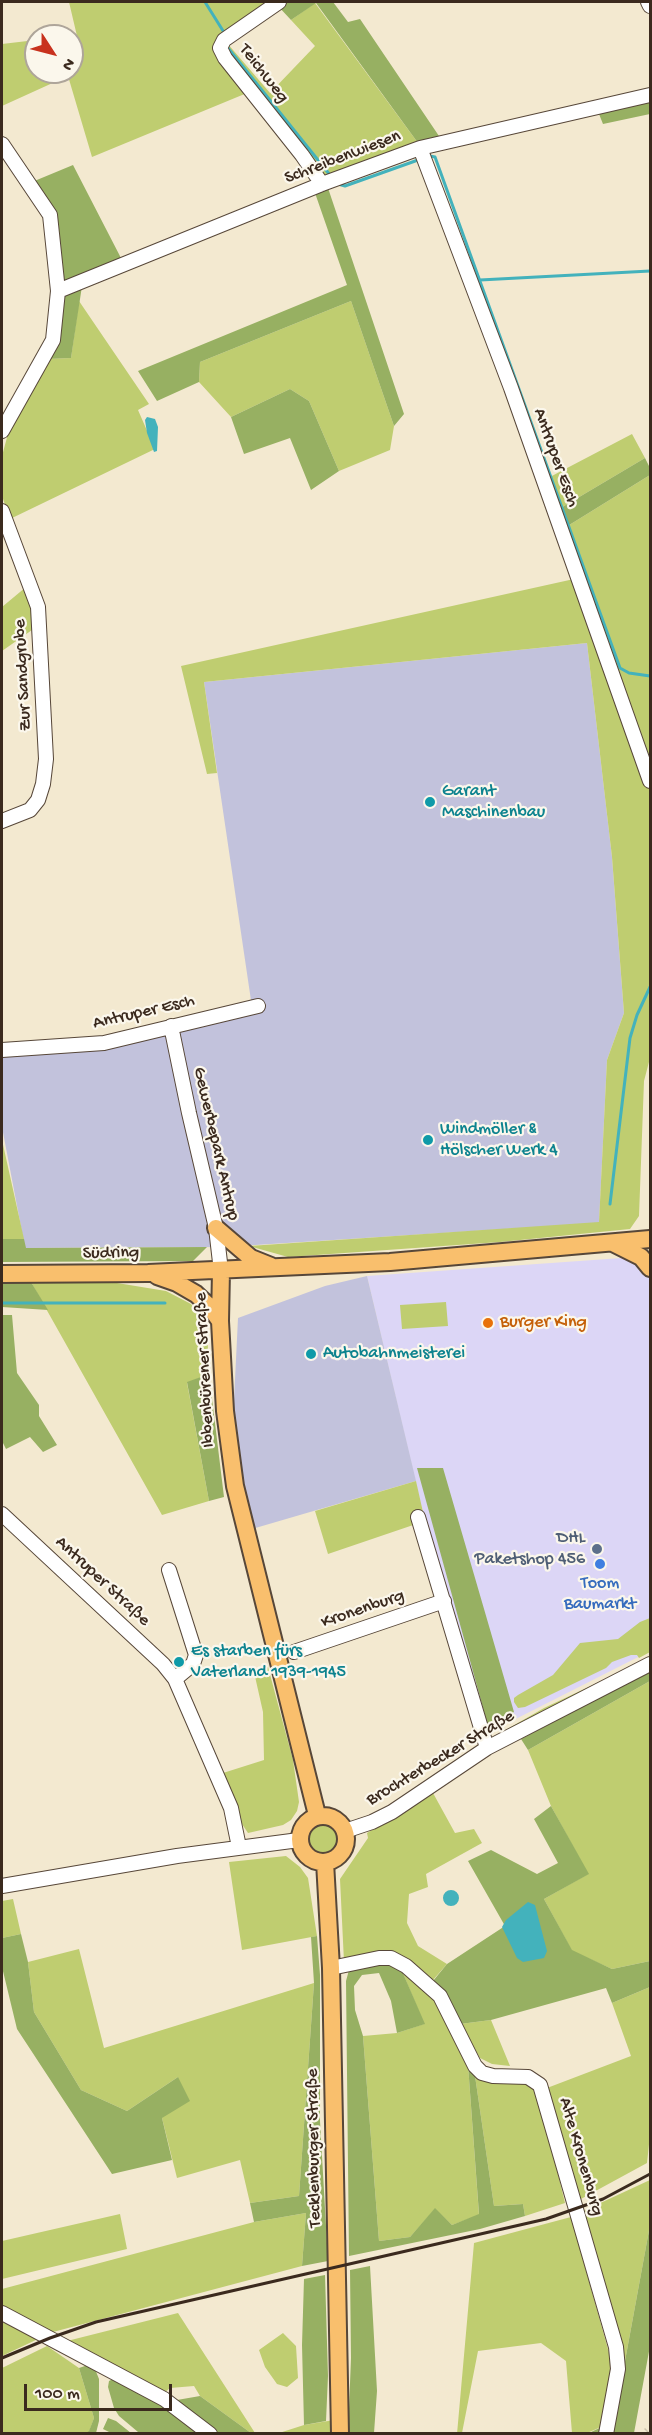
<!DOCTYPE html>
<html>
<head>
<meta charset="utf-8">
<style>
	body { margin:0 }
	#map { position:relative; width:652px; height:2435px; overflow:hidden; background:#f3e9d0; font-family:"Gochi Hand",sans-serif }
	canvas { display:block }
	.frame { position:absolute; inset:0; border:3px solid #3b2a1e; pointer-events:none }
	.north { position:absolute; left:24px; top:24px; width:60px; height:60px; box-sizing:border-box; background:#fbf7ec; border:2px solid #aea59a; border-radius:50%; rotate:126deg; font-size:16px; font-weight:700; line-height:24px; text-align:center; color:#3b2a1e }
	.north::after { content:''; display:block; margin:auto; width:21px; height:27px; background:#c8321e; clip-path:polygon(50% 0,100% 100%,50% 72%,0 100%) }
	.scale { position:absolute; left:24px; top:2384px; width:148px; height:27px; box-sizing:border-box; border:3px solid #3b2a1e; border-top:0; padding-left:8px; font-size:18px; line-height:21px; white-space:nowrap; color:#3b2a1e; -webkit-text-stroke:4px #fbf7ec; paint-order:stroke }
</style>
</head>
<body>
<div id="map">
<canvas width="652" height="2435"></canvas>
<div class="frame"></div>
<div class="north">N</div>
<div class="scale">100 m</div>
</div>
<script>
const context = document.querySelector('canvas').getContext('2d');
context.lineJoin = 'round';
function paint(path, color) { context.fillStyle = color; context.fill(path, 'evenodd'); }
const shape = rows => new Path2D(rows.map(r => 'M' + r).join(''));
function stroke(path, color, width, dash) { context.strokeStyle = color; context.lineWidth = width; context.lineCap = dash ? 'butt' : 'round'; context.setLineDash(dash || []); context.stroke(path); }
function label(font, color, halo, rows, align = 'center') {
  context.font = font + ' "Gochi Hand",sans-serif'; context.lineWidth = 4.5; context.setLineDash([]); context.textBaseline = 'middle'; context.strokeStyle = halo; context.fillStyle = color; for (const [text, x, y, turn = 0] of rows) {
    context.save(); context.translate(x, y); context.rotate((+turn || 0) * Math.PI / 180); context.textAlign = isNaN(turn) ? turn : align; if (halo) context.strokeText(text, 0, 0); context.fillText(text, 0, 0); context.restore();
  }
}
const built = shape([
	[650,1256,650,1651,486,1734,425,1521,367,1276]
]);
const industrial = shape([
	[587,643,612,857,624,1013,607,1060,599,1223,224,1247,25,1248,2,1127,2,1057,102,1050,253,1014,204,682],
	[367,1276,416,1481,252,1529,233,1421,238,1318,325,1286]
]);
const green = shape([
	[69,2,267,2,221,36,247,93,92,157,68,76,2,106,2,44,36,40,36,72,72,72,72,37,77,36],
	[315,3,418,143,324,178,229,56,227,43,270,93,315,46,291,20],
	[79,301,149,404,138,410,155,449,10,519,2,496,2,456,9,430,47,359,71,358],
	[351,301,394,426,390,450,339,471,309,401,290,389,231,417,199,382,200,362],
	[632,434,645,458,559,509,548,478],
	[650,475,650,1058,644,1081,639,1216,630,1229,500,1242,288,1257,249,1246,599,1222,607,1060,624,1013,612,857,587,643,204,682,217,773,207,774,181,666,574,579,566,527],
	[26,587,34,608,32,630,2,651,2,607],
	[2,1140,24,1239,2,1239],
	[31,1282,111,1282,166,1291,191,1304,207,1326,209,1374,187,1383,209,1501,162,1515],
	[446,1302,448,1326,402,1329,400,1305],
	[416,1481,425,1521,328,1554,315,1511],
	[650,1618,650,1652,639,1658,637,1655,631,1655,612,1662,606,1668,525,1707,518,1708,514,1702,514,1698,518,1695,553,1675,580,1643,618,1639,640,1622],
	[633,1666,495,1740,490,1739,544,1708],
	[268,1667,293,1760,299,1802,297,1811,291,1820,283,1825,248,1833,238,1818,223,1773,264,1760,263,1712,254,1672],
	[650,1681,650,1961,612,1969,572,1951,544,1899,588,1874,551,1806,528,1750],
	[433,1793,455,1833,474,1829,482,1843,426,1874,428,1887,409,1894,407,1923,418,1946,447,1964,433,1980,393,1952,344,1962,340,1879,368,1838,367,1833],
	'304 1838a18 18 0 1 1 36 0a18 18 0 1 1-36 0Z',
	[286,1856,300,1867,308,1878,317,1936,242,1950,229,1862],
	[13,1899,21,1934,2,1938,2,1901],
	[79,1949,104,2048,314,1983,299,2196,250,2203,240,2160,177,2178,162,2118,178,2077,127,2111,81,2090,34,2012,28,1962],
	[402,1971,426,1988,436,2001,468,2065,479,2215,452,2225,435,2209,410,2237,379,2241,363,2036,397,2033,424,2024],
	[650,1987,650,2135,647,2163,579,2200,547,2088,631,2056,612,2003],
	[491,2020,510,2066,492,2064,480,2058,460,2024],
	[474,2069,529,2083,538,2091,565,2203,525,2216,523,2204,494,2206],
	[650,2180,650,2225,623,2372,581,2212],
	[306,2213,302,2266,53,2332,2,2307,2,2289,254,2222],
	[120,2214,127,2249,2,2279,2,2241],
	[571,2217,613,2367,601,2427,587,2433,572,2433,566,2361,541,2343,478,2351,462,2433,457,2434,474,2243],
	[178,2313,255,2433,251,2433,200,2396,194,2386,170,2388,164,2393,67,2341],
	[2,2322,38,2339,2,2356],
	[283,2333,296,2346,298,2378,287,2387,277,2384,265,2367,259,2350],
	[47,2346,79,2368,94,2418,89,2432,86,2434,2,2433,2,2368],
	[334,2420,334,2433,276,2434,304,2425]
]);
const forest = shape([
	[285,2,333,2,348,22,360,19,441,139,418,143,316,3,291,20,278,6],
	[650,97,650,114,603,124,599,114,644,103],
	[73,165,122,260,82,286,71,358,47,359,58,338,53,216,32,182],
	[328,188,404,414,394,426,351,301,200,362,199,382,157,401,138,371,347,285,315,193],
	[290,389,309,401,339,471,311,490,290,438,244,454,231,417],
	[645,458,650,468,650,475,566,527,559,509],
	[2,1239,24,1239,26,1248,207,1247,193,1261,2,1262],
	[2,1282,31,1282,48,1310,2,1307],
	[2,1315,12,1315,17,1373,39,1405,39,1416,57,1445,43,1452,30,1437,6,1449,2,1441],
	[209,1374,224,1497,209,1501,187,1382],
	[417,1468,443,1468,514,1712,488,1726],
	[650,1671,650,1681,528,1750,521,1739],
	[551,1806,589,1874,544,1899,572,1950,612,1969,650,1961,650,1987,612,2003,606,1988,491,2020,460,2024,433,1981,447,1964,505,1926,468,1861,491,1850,537,1874,558,1863,534,1819],
	[21,1934,28,1962,34,2012,81,2090,127,2111,178,2077,190,2101,162,2118,172,2160,112,2174,17,2029,2,1967,2,1938],
	[317,1936,320,1975,320,2121,328,2261,302,2266,306,2213,254,2222,250,2203,299,2196,314,1983,311,1937],
	[389,1964,402,1971,425,2024,397,2033,391,2001,379,1973,362,1975,354,1986,355,2010,363,2036,379,2241,410,2237,435,2208,452,2225,479,2214,468,2065,474,2069,494,2206,523,2204,525,2216,480,2229,349,2256,346,1981,349,1970],
	[650,2225,650,2346,634,2433,587,2434,614,2421],
	[370,2266,377,2391,374,2433,348,2434,351,2358,350,2270],
	[325,2275,328,2376,326,2421,304,2425,302,2345,304,2279],
	[88,2365,95,2369,99,2379,99,2421,96,2433,86,2433,89,2431,94,2418,79,2368],
	[113,2379,160,2403,202,2433,138,2432,119,2416,114,2408,108,2387,109,2381],
	[200,2396,251,2433,218,2433,177,2400],
	[108,2418,116,2421,131,2433,111,2433,103,2429]
]);
const water = shape([
	[147,417,155,419,158,427,157,451,154,452,147,433,145,420],
	'443 1898a8 8 0 1 1 16 0a8 8 0 1 1-16 0Z',
	[528,1902,535,1905,547,1951,544,1958,523,1962,517,1958,502,1927,506,1920]
]);
const stream = shape([
	[205,2,225,34],
	[228,48,330,175],
	[430,156,435,157,620,668,629,673,650,676],
	[338,184,345,186,418,160],
	[480,280,650,271],
	[610,1204,630,1038,637,1015,650,987],
	[2,1303,165,1303]
]);
const minorTunnel = shape([
	[649,2434,650,2433]
]);
const minor = shape([
	[279,2,224,40,220,48,225,58,302,155,322,184],
	[648,2,650,6],
	[2,144,50,215,58,291,53,340,2,431],
	[420,148,511,388,650,781],
	[58,291,322,184,420,148,650,95],
	[2,511,38,607,46,759,43,784,38,800,30,810,2,821],
	[171,1026,189,1113,216,1228,221,1271],
	[2,1050,104,1043,258,1006],
	[2,1514,163,1664,175,1679,231,1808,239,1847],
	[418,1517,487,1748],
	[169,1570,196,1655,193,1664,175,1679],
	[294,1652,444,1601],
	[345,1831,372,1822,392,1812,487,1748,650,1664],
	[2,1886,177,1856,299,1840],
	[331,1968,379,1958,391,1958,406,1966,440,1996,475,2066,482,2073,493,2076,528,2077,540,2085,616,2347,618,2369,606,2434],
	[2,2313,164,2399,210,2434]
]);
const major = shape([
	[216,1228,251,1258,271,1266],
	[613,1243,641,1257,650,1268],
	[221,1271,220,1321,225,1411,235,1486,317,1815],
	[2,1274,148,1273,390,1262,650,1239],
	[157,1276,177,1283,196,1294,210,1307,220,1321],
	'300 1839a23 23 0 1 1 46 0a23 23 0 1 1-46 0Z',
	[325,1862,331,1968,340,2434]
]);
const rail = shape([
	[2,2358,50,2338,96,2322,546,2219,603,2199,650,2174]
]);
const markers = [
	[430,802,6,"#0f9aa8"],
	[428,1140,6,"#0f9aa8"],
	[488,1323,6,"#e8710a"],
	[311,1354,6,"#0f9aa8"],
	[597,1549,6,"#5c6f8a"],
	[600,1564,6,"#3f7fe0"],
	[179,1662,6,"#0f9aa8"]
];
const streetNames = [
	["Teichweg",263,74,52],
	["Schreibenwiesen",343,158,-21],
	["Antruper Esch",555,458,70],
	["Zur Sandgrube",24,675,-93],
	["Antruper Esch",144,1013,-13],
	["Gewerbepark Antrup",215,1144,77],
	["Südring",111,1254,-1],
	["Ibbenbürener Straße",206,1370,-93],
	["Antruper Straße",102,1582,43],
	["Kronenburg",363,1610,-19],
	["Brochterbecker Straße",441,1759,-31],
	["Tecklenburger Straße",315,2148,-91],
	["Alte Kronenburg",580,2157,74]
];
const cultureNames = [
	["Garant",442,792],
	["Maschinenbau",442,813],
	["Windmöller &",440,1130],
	["Hölscher Werk 4",440,1151],
	["Autobahnmeisterei",323,1354],
	["Es starben fürs",191,1652],
	["Vaterland 1939-1945",191,1673]
];
const foodNames = [
	["Burger King",500,1323]
];
const serviceNames = [
	["DHL",585,1539],
	["Paketshop 456",585,1560]
];
const shopNames = [
	["Toom",600,1584],
	["Baumarkt",600,1605]
];
paint(built, '#dcd6f6');
paint(industrial, '#c2c2dc');
paint(green, '#bfcd70');
paint(forest, '#97b062');
paint(water, '#43b2bc');
stroke(stream, '#43b2bc', 3);
stroke(minorTunnel, '#cec3ac', 14, [14, 7]);
stroke(minor, '#574739', 16);
stroke(major, '#574739', 20);
stroke(minor, '#fff', 14);
stroke(major, '#f9bf6d', 16);
stroke(rail, '#3b2a1e', 3);
for (const [x, y, r, color] of markers) { const dot = new Path2D(); dot.arc(x, y, r, 0, 2 * Math.PI); context.fillStyle = color; context.fill(dot); stroke(dot, '#fbf7ec', 2); }
label('18px', '#3b2a1e', '#fbf7ec', streetNames);
label('18px', '#0d838f', '#fbf7ec', cultureNames, 'left');
label('18px', '#c56008', '#fbf7ec', foodNames, 'left');
label('18px', '#4e5e75', '#fbf7ec', serviceNames, 'right');
label('18px', '#366cbe', '#fbf7ec', shopNames);
</script>
</body>
</html>
